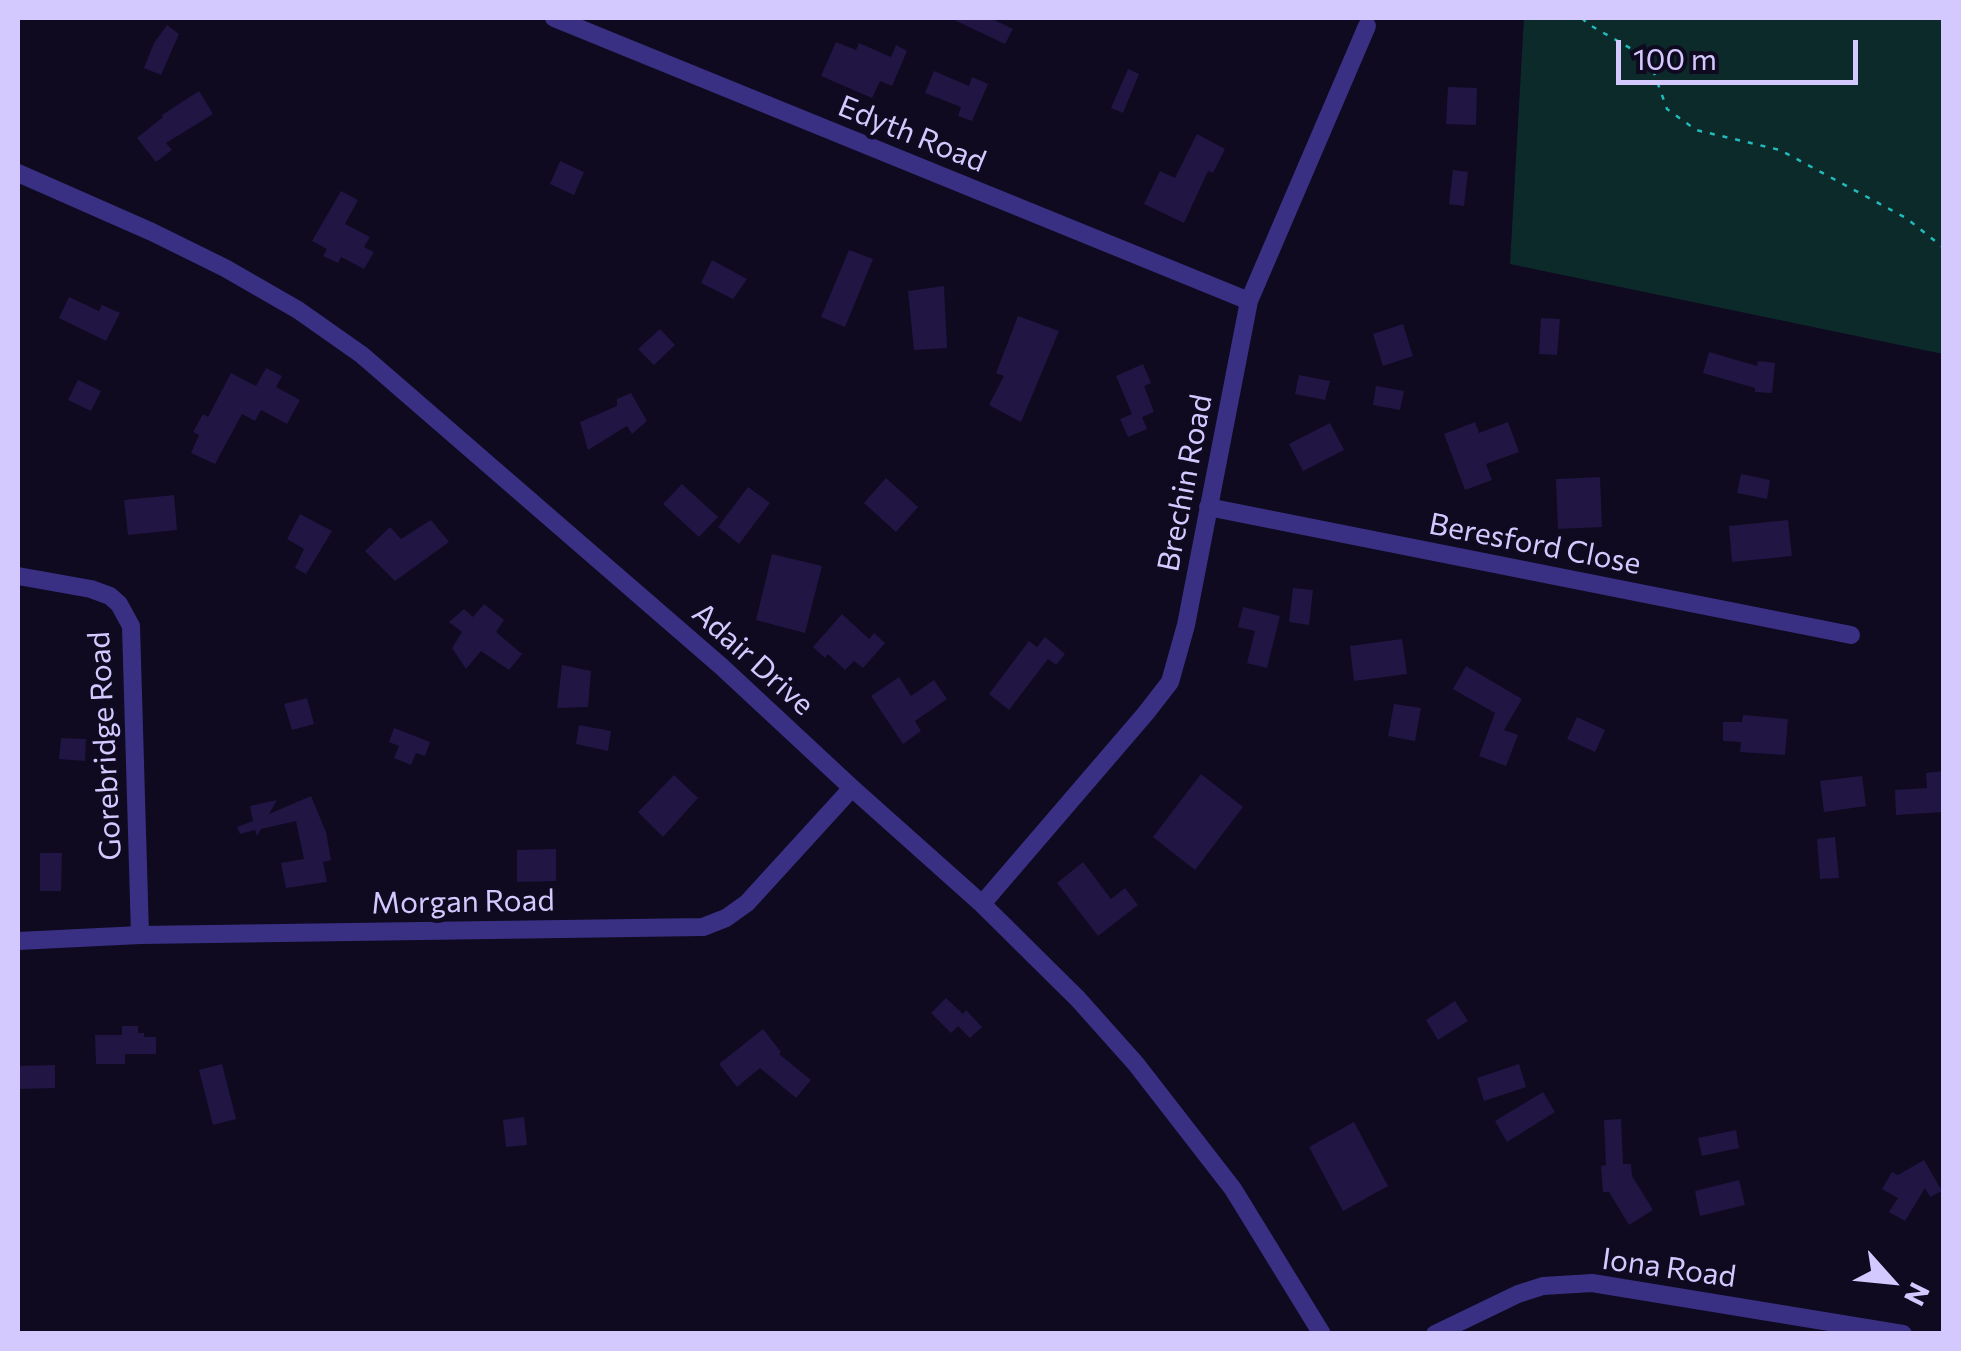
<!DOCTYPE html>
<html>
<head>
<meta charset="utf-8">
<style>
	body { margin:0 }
	#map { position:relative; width:1961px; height:1351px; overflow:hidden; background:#0f0a20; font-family:Commissioner,sans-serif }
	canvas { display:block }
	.frame { position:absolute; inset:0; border:20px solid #d3c9ff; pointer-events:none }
	.north { position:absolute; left:1841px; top:1231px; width:100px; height:100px; -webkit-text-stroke:8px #0f0a20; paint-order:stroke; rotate:117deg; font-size:28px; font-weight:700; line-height:40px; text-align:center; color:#d3c9ff }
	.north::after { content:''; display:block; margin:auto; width:35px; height:45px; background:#d3c9ff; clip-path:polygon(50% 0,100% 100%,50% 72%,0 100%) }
	.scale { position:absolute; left:1616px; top:40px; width:242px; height:45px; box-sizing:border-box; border:5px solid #d3c9ff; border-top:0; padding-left:12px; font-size:30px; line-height:35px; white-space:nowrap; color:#d3c9ff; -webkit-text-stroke:8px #0f0a20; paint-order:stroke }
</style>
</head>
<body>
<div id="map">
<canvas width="1961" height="1351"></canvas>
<div class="frame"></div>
<div class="north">N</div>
<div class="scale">100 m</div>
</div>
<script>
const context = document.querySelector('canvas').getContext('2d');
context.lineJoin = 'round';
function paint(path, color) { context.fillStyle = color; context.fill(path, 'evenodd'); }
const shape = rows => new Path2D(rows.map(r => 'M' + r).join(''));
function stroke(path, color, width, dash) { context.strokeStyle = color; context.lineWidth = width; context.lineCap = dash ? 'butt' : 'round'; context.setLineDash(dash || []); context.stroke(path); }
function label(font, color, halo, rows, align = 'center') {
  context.font = font + ' Commissioner,sans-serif'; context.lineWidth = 9; context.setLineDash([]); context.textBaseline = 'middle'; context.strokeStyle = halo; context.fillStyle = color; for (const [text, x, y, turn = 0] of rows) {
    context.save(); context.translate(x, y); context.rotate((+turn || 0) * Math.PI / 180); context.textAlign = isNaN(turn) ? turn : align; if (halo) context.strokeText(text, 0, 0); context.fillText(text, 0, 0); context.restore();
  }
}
const green = shape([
	[1524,18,1943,18,1943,354,1510,264]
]);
const building = shape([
	[950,18,990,18,1013,29,1005,44],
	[167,25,179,34,161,75,144,68,154,43],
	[836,42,856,50,859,43,891,57,896,45,907,51,892,86,880,81,872,98,821,76],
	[1128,69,1139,74,1123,113,1111,108],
	[934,71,969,86,972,77,988,84,972,121,958,116,961,107,925,93],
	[1448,87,1477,88,1476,125,1446,124],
	[199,91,213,114,166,143,172,150,156,162,137,138,163,117,162,115],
	[1197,134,1225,149,1213,173,1208,171,1184,223,1144,204,1160,171,1175,178],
	[560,161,584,172,574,195,550,184],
	[1453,170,1468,172,1464,206,1449,204],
	[341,191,358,200,345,224,370,237,364,247,374,252,364,269,341,257,338,263,323,256,327,249,312,241],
	[849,250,873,259,845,327,821,317],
	[712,260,747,279,733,299,701,283],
	[944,286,947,348,914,350,908,291],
	[69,297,99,311,102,305,120,313,106,341,59,318],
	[1018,316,1059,331,1021,422,989,405,1004,376,996,373],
	[1541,318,1560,319,1557,355,1539,354],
	[1403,324,1413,356,1383,366,1373,334],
	[660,329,675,345,654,365,638,349],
	[1709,352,1757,366,1758,361,1775,363,1772,393,1755,392,1755,388,1703,373],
	[1143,364,1151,383,1144,386,1154,412,1142,417,1147,429,1128,437,1120,419,1132,414,1116,376],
	[266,368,282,376,276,387,300,400,287,424,261,410,255,421,242,414,215,464,191,453,199,435,193,432,203,414,208,417,231,373,256,386],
	[1299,375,1330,381,1325,400,1295,394],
	[78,380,101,391,91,411,68,400],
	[1376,386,1404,391,1400,410,1373,405],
	[631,393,647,421,632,434,627,426,588,450,580,422,617,406,617,399],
	[1475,422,1479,433,1508,422,1519,452,1486,464,1492,480,1465,490,1444,434],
	[1330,423,1344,450,1303,471,1289,444],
	[1741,474,1770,480,1767,499,1737,493],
	[1600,477,1602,527,1558,529,1556,479],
	[886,478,918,507,896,532,864,503],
	[682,484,718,517,699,537,663,504],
	[748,487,770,503,739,544,718,527],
	[174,495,177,530,128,535,124,500],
	[300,514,332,531,306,574,295,568,304,549,287,539],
	[431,520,449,542,395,581,365,551,390,527,401,539],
	[1788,520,1792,556,1732,562,1729,526],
	[772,554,822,566,805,633,756,620],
	[1293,588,1313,590,1309,625,1289,622],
	[484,604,504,620,496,632,522,654,509,670,481,651,466,669,452,648,462,632,449,622,464,609,473,617],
	[1243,607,1280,616,1267,668,1247,663,1255,631,1238,627],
	[842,614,869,639,874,633,885,643,863,668,854,661,845,670,828,654,825,658,813,647],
	[1045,637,1065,654,1056,665,1048,659,1009,710,989,694,1029,641,1037,647],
	[1402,639,1407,674,1354,681,1350,646],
	[562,665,591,671,588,707,557,708],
	[1466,666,1522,699,1504,730,1518,735,1506,766,1479,756,1495,713,1453,689],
	[899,677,911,696,934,680,947,699,915,721,921,731,903,744,871,696],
	[307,698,314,724,292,730,284,704],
	[1394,704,1421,708,1415,741,1388,736],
	[1743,715,1788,719,1785,755,1740,752,1741,742,1723,741,1723,722,1742,722],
	[1577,717,1605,730,1595,752,1567,739],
	[579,725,611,731,608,751,576,744],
	[394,728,430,742,425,756,416,753,411,765,394,758,399,746,389,742],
	[61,738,86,739,85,761,59,759],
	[1944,771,1944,812,1896,815,1895,790,1927,788,1926,773],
	[1201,774,1243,807,1195,870,1153,837],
	[674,775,698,798,663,837,638,812],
	[1862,776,1866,806,1824,812,1820,781],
	[311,796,326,832,331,860,323,862,327,882,286,888,281,863,304,859,296,821,261,829,257,836,255,830,240,834,237,827,253,821,250,806,277,800,269,814],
	[1835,837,1839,878,1820,879,1817,839],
	[556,849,556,881,517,882,517,850],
	[40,853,62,853,61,891,40,891],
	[1083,862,1111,899,1125,888,1138,905,1098,936,1057,883],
	[946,998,963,1014,966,1010,982,1027,970,1038,958,1026,951,1033,931,1013],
	[1455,1001,1468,1021,1438,1040,1426,1020],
	[122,1026,138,1026,138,1033,144,1033,144,1037,156,1037,156,1054,125,1054,125,1064,96,1064,95,1035,122,1035],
	[763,1029,781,1052,779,1054,811,1080,796,1098,760,1068,737,1087,719,1064],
	[222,1064,236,1119,213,1125,199,1070],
	[1519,1064,1526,1087,1484,1101,1477,1078],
	[55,1065,55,1088,18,1089,18,1066],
	[1543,1092,1555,1112,1507,1142,1495,1121],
	[524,1117,527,1145,506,1147,503,1120],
	[1621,1119,1623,1164,1631,1164,1632,1176,1653,1210,1629,1225,1609,1192,1603,1192,1601,1166,1606,1165,1604,1120],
	[1354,1122,1388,1186,1343,1211,1309,1147],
	[1736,1130,1739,1148,1702,1156,1698,1138],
	[1924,1160,1942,1191,1930,1197,1925,1188,1905,1221,1889,1212,1898,1198,1882,1189,1892,1172,1898,1175],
	[1739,1180,1745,1205,1700,1216,1695,1191]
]);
const path = shape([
	[1582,18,1588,24,1649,59,1667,109,1696,130,1780,150,1906,218,1944,248]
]);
const minor = shape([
	[554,18,1249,301],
	[18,173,152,232,225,268,298,310,362,355,722,667,852,788,982,904,1078,999,1136,1064,1233,1189,1322,1334],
	[1208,507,1851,635],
	[18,576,91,589,110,596,119,604,131,626,140,935],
	[982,904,1146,713,1170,682,1186,625,1249,301,1367,26],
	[18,941,140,935,703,927,726,918,747,903,852,788],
	[1435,1334,1518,1294,1543,1286,1592,1283,1903,1334]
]);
const streetNames = [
	["Edyth Road",912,134,22],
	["Brechin Road",1185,483,-79],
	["Beresford Close",1535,544,11],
	["Adair Drive",753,659,42],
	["Gorebridge Road",105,746,-93],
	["Morgan Road",463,902,-1],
	["Iona Road",1669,1268,8]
];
paint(green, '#0d2a2b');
paint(building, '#211543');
stroke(path, '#21bbbb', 2.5, [5, 8]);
stroke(minor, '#393084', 18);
label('30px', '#d3c9ff', '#0f0a20', streetNames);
</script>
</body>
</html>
